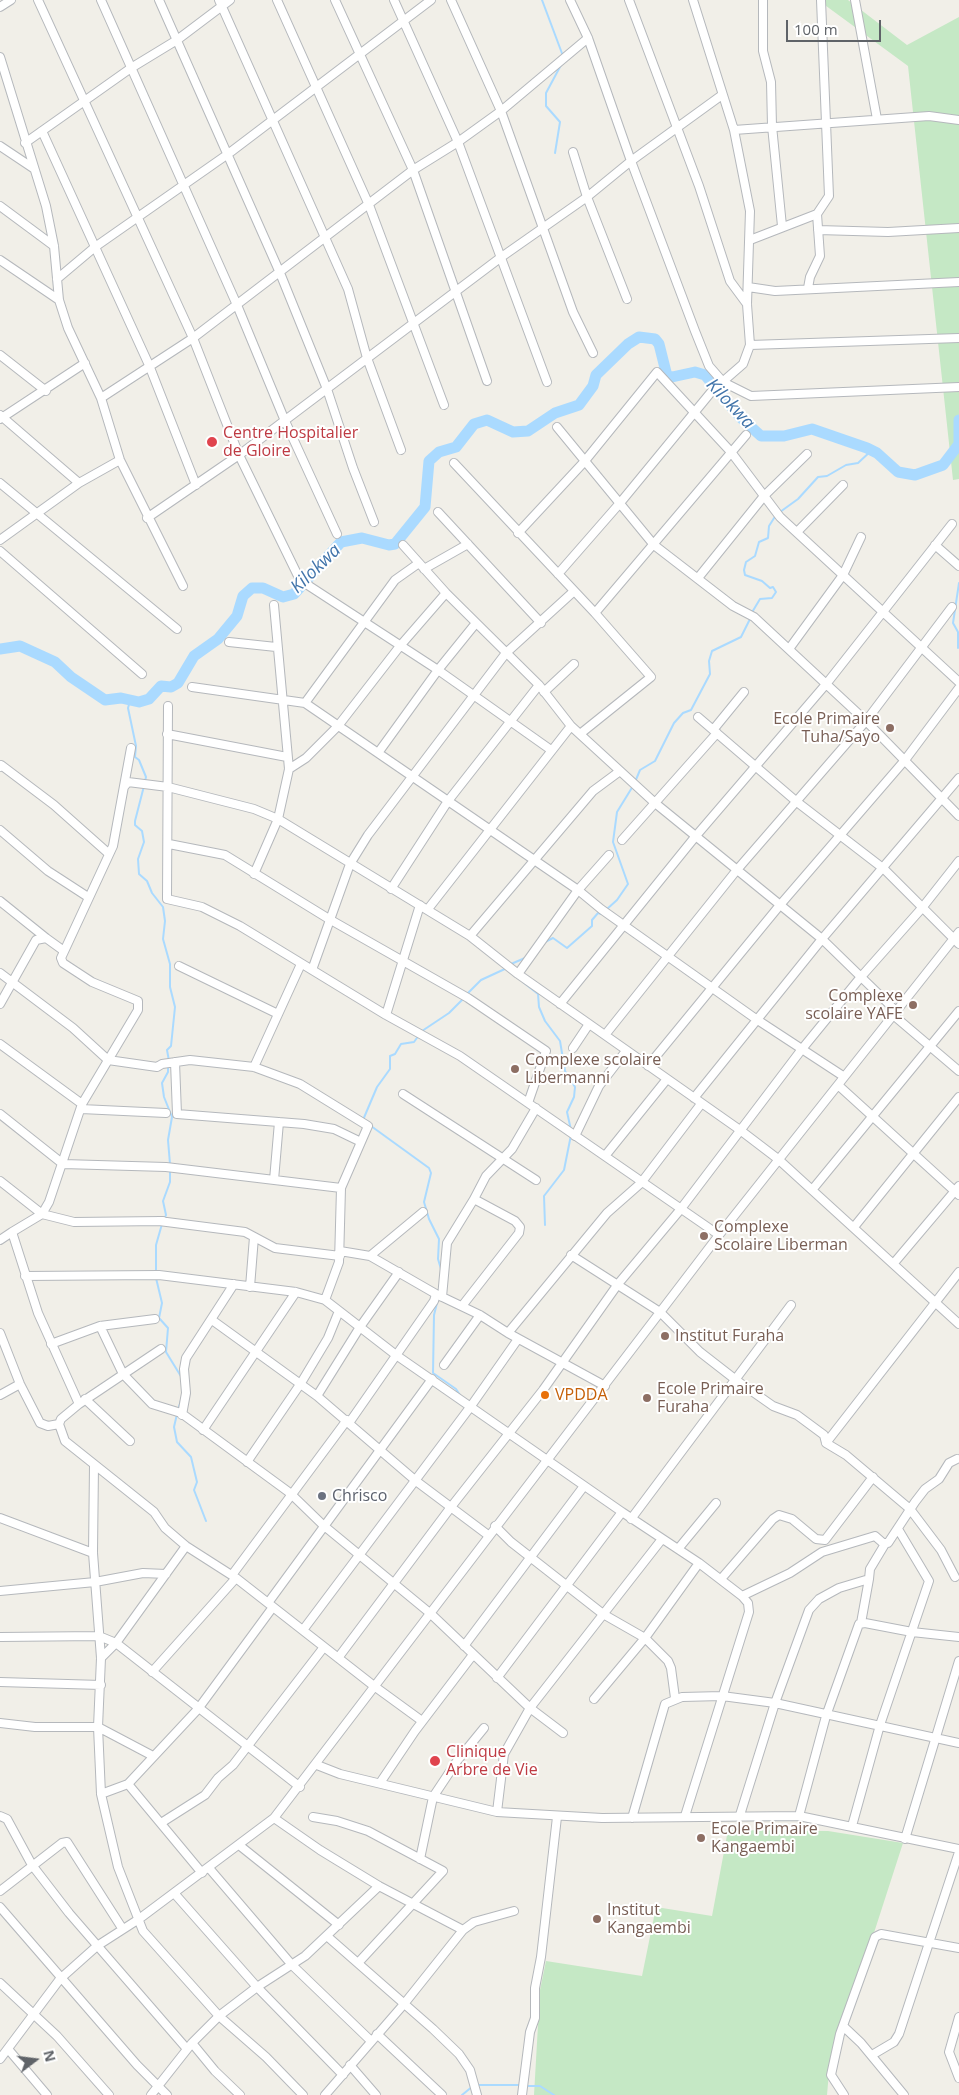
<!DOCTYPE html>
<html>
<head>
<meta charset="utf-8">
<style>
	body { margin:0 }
	#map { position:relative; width:959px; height:2095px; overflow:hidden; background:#f1efe8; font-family:"Open Sans",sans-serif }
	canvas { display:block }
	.north { position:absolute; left:10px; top:2035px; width:50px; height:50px; -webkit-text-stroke:4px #fff; paint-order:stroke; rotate:75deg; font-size:14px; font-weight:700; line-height:20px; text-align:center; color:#5f6368 }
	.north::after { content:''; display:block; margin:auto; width:18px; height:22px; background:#5f6368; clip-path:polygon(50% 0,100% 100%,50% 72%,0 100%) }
	.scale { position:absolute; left:786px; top:20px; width:95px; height:22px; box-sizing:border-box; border:2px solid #5f6368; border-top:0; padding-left:6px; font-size:15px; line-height:18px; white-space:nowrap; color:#5f6368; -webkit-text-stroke:4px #fff; paint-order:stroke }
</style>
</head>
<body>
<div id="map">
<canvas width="959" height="2095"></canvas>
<div class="north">N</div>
<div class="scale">100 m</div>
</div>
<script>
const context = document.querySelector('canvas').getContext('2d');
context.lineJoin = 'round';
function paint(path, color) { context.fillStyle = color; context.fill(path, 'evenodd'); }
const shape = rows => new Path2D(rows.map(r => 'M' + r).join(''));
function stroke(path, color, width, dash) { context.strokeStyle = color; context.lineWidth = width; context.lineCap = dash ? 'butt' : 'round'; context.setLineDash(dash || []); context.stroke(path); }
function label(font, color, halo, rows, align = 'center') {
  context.font = font + ' "Open Sans",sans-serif'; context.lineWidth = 4; context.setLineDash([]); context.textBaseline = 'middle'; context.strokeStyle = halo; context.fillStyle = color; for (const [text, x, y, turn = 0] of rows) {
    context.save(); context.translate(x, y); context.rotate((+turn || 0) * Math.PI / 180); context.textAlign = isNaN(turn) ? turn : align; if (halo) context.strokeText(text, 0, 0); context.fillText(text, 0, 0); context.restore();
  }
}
const green = shape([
	[818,0,848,0,907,45,959,17,959,479,953,480,908,66],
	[728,1830,828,1831,903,1843,829,2072,827,2095,534,2095,540,1990,546,1961,642,1976,656,1907,712,1916]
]);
const stream = shape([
	[542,0,563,56],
	[555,153,560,122,546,106,546,93,561,65],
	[780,512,798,499,818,477,827,476,846,465,858,463,872,450],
	[751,614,760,599,772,598,776,592,773,587,770,588,762,581,745,575,744,570,746,562,755,556,759,542,768,538,769,526,776,515],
	[958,648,958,632,953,623,959,583],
	[130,701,128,708,136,746,135,757,139,760,146,777,145,781],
	[635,782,640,770,655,761,674,723,683,713,691,710,710,674,709,661,712,651,741,637,750,619],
	[144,786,135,821,135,825,142,831,144,842,138,859,139,874,147,881,152,893,163,907,165,921,163,939,170,964,170,987,175,1007,171,1046,167,1050,169,1061],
	[607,909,617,900,628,884,613,842,617,812,633,786],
	[545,942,553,938,567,948,592,926,592,920,598,913,601,914],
	[511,964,525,958],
	[523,982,538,994,539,1007,545,1021,560,1041,565,1071,575,1087,574,1097,567,1112,571,1130],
	[466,995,481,980,507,968],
	[422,1031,449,1013,463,999],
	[168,1065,168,1072,162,1083,164,1097,172,1117,168,1140,170,1164],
	[363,1120,377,1087,390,1069,390,1056,395,1054,401,1044,414,1042,419,1035],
	[371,1126,429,1168,431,1173,424,1202,429,1219,439,1239,438,1259,441,1269],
	[164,1220,166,1215,163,1201,170,1182,170,1169],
	[545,1225,544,1196,564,1170,571,1135],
	[156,1274,156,1245,162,1224],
	[156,1278,162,1303,159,1318,168,1328,166,1352,182,1378],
	[437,1303,434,1315,433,1373,456,1389,460,1395],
	[178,1410,182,1397],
	[177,1414,174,1427,177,1442,191,1457,197,1482,194,1490,206,1521],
	[477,2085,522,2085],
	[527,2086,540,2086,554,2095],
	[462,2095,473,2086]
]);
const river = shape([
	[959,420,959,442],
	[0,649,20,646,55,662,71,677,105,700,121,698,139,702,149,699,161,686,171,687,178,683,194,656,218,639,237,616,243,596,252,588,263,588,283,597,294,594,341,542,362,538,389,545,395,544,425,507,429,461,439,452,456,447,474,424,487,420,513,432,528,431,555,413,579,405,593,386,596,375,628,344,639,337,655,339,659,344,667,376,672,377,695,372,705,375,740,417,761,436,784,436,812,429,867,448,877,453,898,472,915,475,943,465,959,444]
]);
const minor = shape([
	[38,0,193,338,239,455,300,580,438,670,551,750],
	[101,0,237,305,285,421,337,534],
	[159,0,280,273,327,389,353,468,374,522],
	[219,0,348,289,367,358,401,450],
	[277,0,369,205,444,405],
	[335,0,413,170,487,381],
	[394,0,458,142,547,382],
	[451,0,501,111,573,312,593,353],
	[570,0,588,38,631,161,695,331,709,366,723,382,751,396,959,387],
	[629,0,699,186,730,281,747,304],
	[763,0,763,51,771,82,772,126,782,226],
	[855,0,877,119],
	[0,7,11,0],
	[0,57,46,206,54,246,59,300,68,328,101,398,120,460,183,586],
	[734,130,929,116,959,120],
	[42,131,149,365,196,485],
	[25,143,131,68,177,40,230,0],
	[0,146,33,168],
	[573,152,587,197,627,299],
	[0,206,54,246],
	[818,230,888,232,959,228],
	[750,240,817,214],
	[0,260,59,300],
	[57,279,95,247,228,154,431,0],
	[748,287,775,291,959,282],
	[808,288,810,277,820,256,817,214,829,196,821,0],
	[750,345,959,338],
	[0,355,46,391],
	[101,398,193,338,413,170,458,142,501,111,588,38],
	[0,415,79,483],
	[0,419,85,363],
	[557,427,654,545,733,606,754,617,866,721,959,816],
	[454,463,595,613,651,677,580,734],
	[0,483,177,629],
	[438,512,541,623],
	[147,518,239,455,500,258,587,197,631,161,722,95],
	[797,532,843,485],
	[518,533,584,462,657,372,731,452,780,517,959,682],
	[0,540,79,483,120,460],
	[403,545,446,593,539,685,571,726,655,803,822,939,895,1010],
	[935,545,959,566],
	[0,551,142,674],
	[424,569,468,544],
	[558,574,620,503,712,391,743,364,750,345,747,304,750,211,734,130,693,0],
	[698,578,764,496,807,454],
	[595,613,746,435],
	[229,642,276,647],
	[789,649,843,575,861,537],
	[192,687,305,703,578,890,601,909,756,1019,843,1076],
	[544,692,574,664],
	[305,703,395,580,419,563],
	[168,706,167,899,202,907,240,926,386,1015,460,1056,719,1235],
	[698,717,797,802,884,869,959,944],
	[713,730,744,692],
	[167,734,287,757],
	[378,753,438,670,476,623],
	[0,767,1,765,54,805,108,853],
	[289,769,306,758,338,726,400,646,446,593],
	[124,787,128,782,168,787,254,809,278,819,470,936,518,974,740,1130,778,1159,959,1324],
	[0,830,48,871,88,897],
	[622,840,717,733],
	[169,844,225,855,329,919,468,998,546,1051,528,1103],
	[254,874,278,819,289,769,274,605],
	[391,889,448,801,539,685],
	[0,901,46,938],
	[428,909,571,726],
	[470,936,593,791,620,771],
	[179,966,278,1014],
	[312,970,350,864,368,835,506,653,573,592],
	[0,973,73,1028,108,1060,157,1067,162,1064,190,1060,254,1067,300,1084,368,1126,341,1188,339,1262,325,1300],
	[518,974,578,890,609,855],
	[0,1004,36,940,46,938,64,951],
	[560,1004,695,837,827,683,952,524],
	[892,1014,959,1071],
	[386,1015,420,905],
	[605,1035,736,871,866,721,952,607],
	[0,1044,82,1104],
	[573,1048,589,1024],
	[175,1062,177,1114,304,1124,334,1129,361,1142],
	[648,1066,780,905,905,760,959,688],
	[254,1067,301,964],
	[838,1085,959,1195],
	[403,1094,536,1180],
	[694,1098,822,939,959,778],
	[81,1109,166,1113],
	[0,1114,63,1164,166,1167,341,1188],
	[575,1136,599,1086,626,1051],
	[605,1156,667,1079],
	[274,1180,279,1122],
	[0,1181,42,1214,74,1222,163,1221],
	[812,1190,959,1011],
	[159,1221,245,1232,275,1248,340,1256],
	[854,1227,959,1097],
	[0,1240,12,1232],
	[340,1251,370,1256,436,1294,480,1315,508,1333,605,1386],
	[571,1255,660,1312,700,1352,736,1380,773,1406,797,1415,824,1435,826,1443,846,1455,910,1509,941,1550,955,1577],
	[370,1256,423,1212],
	[894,1263,959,1186],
	[25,1276,159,1275,296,1292,325,1300,396,1355,622,1512,699,1563,742,1596,748,1603,749,1612,685,1816],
	[250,1287,254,1237],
	[442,1297,447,1243,474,1199],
	[462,1306,519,1233,520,1227,515,1221,474,1199,486,1176,512,1149,536,1108],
	[212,1320,317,1396,416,1481,488,1535],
	[100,1326,123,1374,152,1404,181,1413,290,1493,323,1525,431,1614,530,1708,563,1733],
	[0,1333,20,1384,40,1423,48,1426,59,1424],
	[508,1333,607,1213,641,1183,701,1104],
	[51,1344,100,1326,155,1319],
	[444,1365,480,1315],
	[0,1395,20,1384],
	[317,1396,360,1327,399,1272],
	[85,1399,130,1441],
	[79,1404,161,1349],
	[182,1415,186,1393,184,1369,186,1358,234,1284],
	[349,1423,434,1301,436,1294],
	[59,1424,61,1419,79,1404,38,1313,12,1232,42,1214,49,1202,82,1104,138,1010,138,1001,92,982,63,963,61,958,113,846,131,748],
	[59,1424,65,1441,154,1512,165,1528,186,1546,236,1578,374,1686,422,1721],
	[203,1430,296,1292],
	[826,1443,959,1272],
	[247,1462,301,1383,328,1338,339,1311],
	[94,1465,93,1553,101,1658,98,1727,101,1794,118,1867,143,1931,219,2016,266,2057,303,2095],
	[0,1518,93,1553],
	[631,1519,791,1305],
	[495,1526,511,1542,603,1614,645,1638,668,1661,671,1668,675,1698],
	[678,1549,716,1503],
	[232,1575,347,1420],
	[721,1579,773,1519,779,1515,792,1519,816,1539,825,1540,873,1477],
	[0,1591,95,1582,143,1573,166,1574],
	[742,1596,790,1573,822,1552,875,1536,883,1543,888,1543,915,1502,925,1489,939,1479,949,1463,957,1459],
	[268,1603,432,1379],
	[861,1623,869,1579],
	[303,1630,471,1406,518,1339],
	[0,1637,99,1636,116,1643,300,1787],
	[464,1646,584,1486],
	[101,1658,116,1643,186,1546],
	[338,1658,451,1507,543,1390,618,1284,680,1210,802,1049,860,978,922,908,959,861],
	[152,1672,236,1578],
	[497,1678,622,1512],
	[0,1682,101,1685],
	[594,1699,645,1638,699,1563],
	[0,1723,35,1727,98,1727,153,1756],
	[317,1765,340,1774,497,1812,602,1818,799,1816,959,1849],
	[380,1783,415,1731,472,1656,476,1657],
	[128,1784,202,1873],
	[101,1794,128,1784,198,1709,273,1607],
	[497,1812,504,1754,530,1708,662,1539],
	[740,1815,775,1703,809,1610,819,1599,839,1588,869,1579,870,1569,885,1544],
	[0,1816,7,1819,32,1865,69,1913,187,2049],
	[799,1816,826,1716,859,1624,865,1623,912,1632,959,1637],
	[313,1817,337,1821,368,1831,443,1871,358,1963],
	[274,1818,320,1850,379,1886,463,1930],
	[632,1818,665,1704,682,1697,722,1696,775,1703,959,1743],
	[161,1823,205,1795,218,1778,233,1765,324,1647],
	[852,1826,880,1725,929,1581,898,1529],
	[905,1839,959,1661],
	[239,1845,339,1925],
	[420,1859,433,1797,457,1761,484,1728],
	[209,1868,292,1965,370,2040],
	[0,1891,62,1843,67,1842,122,1928],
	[174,1893,257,1987,343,2075],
	[0,1907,137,2065,167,2095],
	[328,1937,433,2029,459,2054,470,2070,477,2095],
	[0,1983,57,2036,109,2095],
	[959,2017,949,2052,959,2078],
	[843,2026,861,2043,904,2095],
	[377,2034,442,2095],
	[192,2043,215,2071,240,2095],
	[8,2049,47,2095],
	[872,2055,894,2042,899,2034,959,1852],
	[0,2059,60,1979,97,1946,139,1919,274,1818,719,1235,959,932],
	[350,2065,376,2095],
	[151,2095,192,2043,219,2016,257,1987,305,1956,379,1886],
	[325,2095,404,2004,463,1930,474,1922,514,1911],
	[522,2095,530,2032,535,2018,535,1988,541,1957,557,1817],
	[844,2095,831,2075,840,2034,875,1937,881,1934,959,1948]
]);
const markers = [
	[212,442,6,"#e0444e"],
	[890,728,5,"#8d6e63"],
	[913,1005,5,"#8d6e63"],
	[515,1069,5,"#8d6e63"],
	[704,1236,5,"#8d6e63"],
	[665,1336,5,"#8d6e63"],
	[545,1395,5,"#e8710a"],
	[647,1398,5,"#8d6e63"],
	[322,1496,5,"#6b7280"],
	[435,1761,6,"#e0444e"],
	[701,1838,5,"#8d6e63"],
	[597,1919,5,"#8d6e63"]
];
const healthNames = [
	["Centre Hospitalier",223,433],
	["de Gloire",223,451],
	["Clinique",446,1752],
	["Arbre de Vie",446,1770]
];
const educationNames = [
	["Ecole Primaire",880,719,"right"],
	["Tuha/Sayo",880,737,"right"],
	["Complexe",903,996,"right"],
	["scolaire YAFE",903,1014,"right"],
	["Complexe scolaire",525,1060],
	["Libermanni",525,1078],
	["Complexe",714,1227],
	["Scolaire Liberman",714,1245],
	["Institut Furaha",675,1336],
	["Ecole Primaire",657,1389],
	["Furaha",657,1407],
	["Ecole Primaire",711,1829],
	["Kangaembi",711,1847],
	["Institut",607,1910],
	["Kangaembi",607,1928]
];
const foodNames = [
	["VPDDA",555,1395]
];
const worshipNames = [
	["Chrisco",332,1496]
];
const waterNames = [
	["Kilokwa",730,404,47],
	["Kilokwa",316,569,-44]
];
paint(green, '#c5e8c5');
stroke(stream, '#aadaff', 2);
stroke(river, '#aadaff', 11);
stroke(minor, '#b5b8bc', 10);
stroke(minor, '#fff', 8);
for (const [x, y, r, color] of markers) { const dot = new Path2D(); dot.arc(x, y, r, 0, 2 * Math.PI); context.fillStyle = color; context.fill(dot); stroke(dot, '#fff', 2); }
label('16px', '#be3a42', '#fff', healthNames, 'left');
label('16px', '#785e54', '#fff', educationNames, 'left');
label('16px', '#c56008', '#fff', foodNames, 'left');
label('16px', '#5b616d', '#fff', worshipNames, 'left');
label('italic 18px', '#4174aa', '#fff', waterNames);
</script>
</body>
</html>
